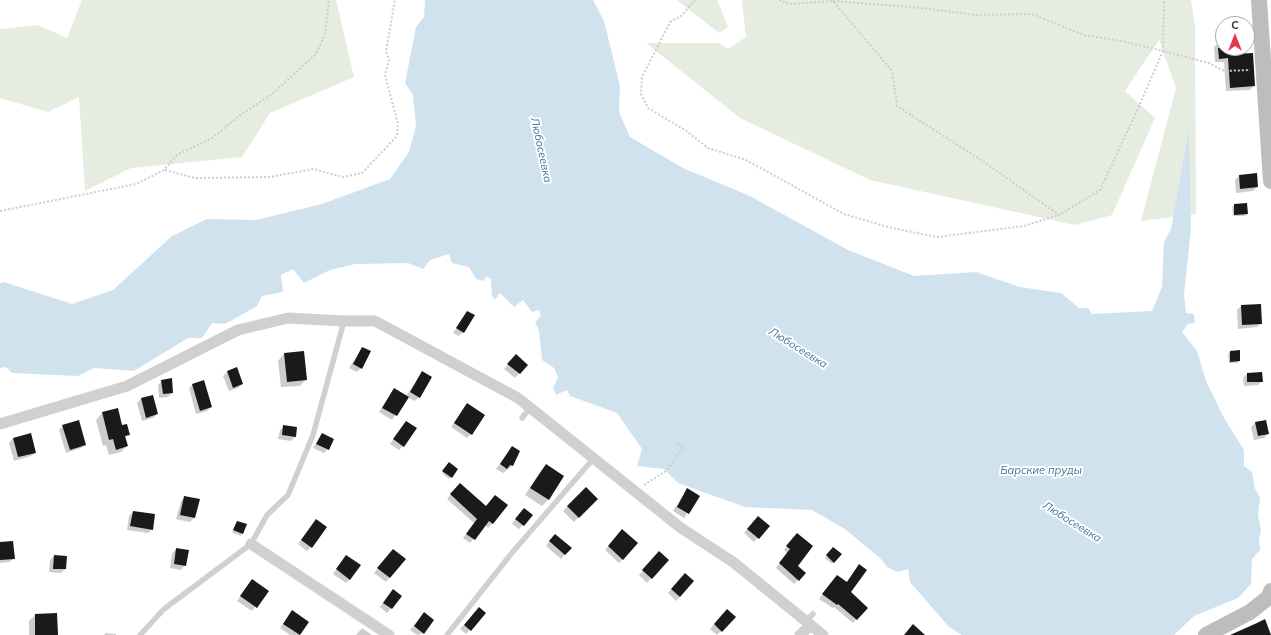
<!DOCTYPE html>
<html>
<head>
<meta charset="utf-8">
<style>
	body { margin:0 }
	#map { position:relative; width:1271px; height:635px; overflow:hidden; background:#fff; font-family:Mulish,sans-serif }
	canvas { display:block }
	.north { position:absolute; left:1215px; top:16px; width:40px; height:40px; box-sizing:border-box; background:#fff; border:1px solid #adadad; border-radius:50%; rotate:0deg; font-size:11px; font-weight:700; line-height:16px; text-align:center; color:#333 }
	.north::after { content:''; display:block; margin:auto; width:14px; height:18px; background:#e63946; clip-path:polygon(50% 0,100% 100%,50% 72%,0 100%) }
</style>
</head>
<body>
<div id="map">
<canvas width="1271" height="635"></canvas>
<div class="north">С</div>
</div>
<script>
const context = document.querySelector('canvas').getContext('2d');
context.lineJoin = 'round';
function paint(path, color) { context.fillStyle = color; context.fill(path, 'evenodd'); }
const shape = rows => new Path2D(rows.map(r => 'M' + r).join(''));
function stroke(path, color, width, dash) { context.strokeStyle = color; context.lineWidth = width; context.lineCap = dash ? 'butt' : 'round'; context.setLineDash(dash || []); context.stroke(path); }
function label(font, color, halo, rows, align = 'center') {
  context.font = font + ' Mulish,sans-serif'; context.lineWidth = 4; context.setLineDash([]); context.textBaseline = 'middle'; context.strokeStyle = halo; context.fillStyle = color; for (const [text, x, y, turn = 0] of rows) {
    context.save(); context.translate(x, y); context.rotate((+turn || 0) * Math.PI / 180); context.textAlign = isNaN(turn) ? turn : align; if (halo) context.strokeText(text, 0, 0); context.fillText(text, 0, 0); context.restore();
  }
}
const green = shape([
	[82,0,336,0,354,77,270,113,242,157,131,168,85,191,79,97,48,112,0,98,0,29,38,25,67,38],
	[677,0,717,0,728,27,719,33],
	[742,0,1191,0,1195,26,1196,214,1141,221,1176,88,1159,40,1125,91,1155,118,1112,215,1075,225,870,180,740,118,646,43,719,43,728,49,746,37]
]);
const water = shape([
	[425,0,593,0,604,21,620,86,619,112,630,137,683,168,750,196,848,250,914,276,976,272,1020,287,1061,293,1079,308,1088,308,1092,314,1152,311,1162,287,1164,242,1171,229,1189,129,1191,228,1184,294,1186,313,1194,314,1195,323,1188,324,1182,332,1197,351,1206,381,1224,418,1244,450,1244,466,1252,472,1255,489,1260,497,1258,515,1261,530,1259,539,1260,550,1252,559,1251,584,1238,598,1194,616,1174,635,962,635,949,627,910,582,908,569,898,572,887,567,881,559,845,529,812,510,745,507,678,483,664,469,637,466,642,449,617,413,570,396,567,390,556,395,553,388,558,377,554,368,542,360,539,331,535,322,541,316,539,310,532,312,523,300,514,307,500,293,495,300,492,296,491,279,486,276,484,281,476,279,469,267,452,263,449,254,430,260,423,269,408,263,355,264,330,270,304,283,293,269,281,275,283,292,262,296,257,306,225,324,212,323,202,338,188,338,134,371,94,368,78,376,12,373,6,367,0,368,0,283,4,282,72,304,113,290,172,236,207,219,256,220,322,204,390,179,409,152,416,126,413,95,405,83,416,27,424,17]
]);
const shadow = shape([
	[1223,42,1223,48,1230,48,1231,55,1254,86,1250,90,1226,91,1224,62,1215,62,1214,47,1219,43],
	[1256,174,1257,187,1253,191,1236,193,1235,180,1239,176],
	[1246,204,1247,214,1245,216,1233,216,1232,207,1234,205],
	[1241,306,1261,323,1257,327,1238,329,1237,310],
	[467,312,463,332,459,336,453,333],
	[362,348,361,368,357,372,349,368],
	[1230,352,1239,361,1237,363,1229,363,1228,353],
	[284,354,306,379,300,386,281,387,278,361],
	[512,360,527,365,515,378,504,369],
	[237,369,242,384,238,388,229,391,223,376,227,372],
	[423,372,419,397,415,401,407,397,392,420,379,412,394,389,406,396],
	[1247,374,1262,381,1258,385,1244,386,1243,378],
	[162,381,172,393,168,397,159,398,158,385],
	[193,384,211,407,207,411,196,414,189,388],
	[152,396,157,414,153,418,142,421,137,403,141,399],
	[467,404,471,434,467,438,451,427],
	[102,413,122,426,128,434,125,438,127,446,121,452,109,455,106,445,103,446,96,420],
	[406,422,403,446,399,450,390,444],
	[1255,423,1268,434,1264,438,1254,440,1251,427],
	[63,426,85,444,81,448,66,453,59,430],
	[284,426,295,437,291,441,278,439,280,430],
	[322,434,328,449,324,453,313,448],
	[13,438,35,452,31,456,14,461,9,443],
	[512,447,512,466,503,473,496,469],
	[448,465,451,477,449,479,442,473],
	[546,466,563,476,548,500,542,506,525,495,540,472],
	[456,488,486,507,506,506,492,524,488,528,485,525,470,543,463,538,474,523,447,499],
	[586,488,597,499,574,522,563,511],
	[687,489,698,496,684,518,673,511],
	[185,497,194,518,190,522,176,519,181,501],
	[133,512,152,529,148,533,127,530,129,516],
	[520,513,523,525,519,529,512,524],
	[316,521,311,547,307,551,298,544],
	[754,521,769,526,754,542,744,533],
	[237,522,246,525,241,536,232,532],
	[618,535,623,559,619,563,605,550],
	[793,538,796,566,804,573,794,584,776,568,787,553,784,550],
	[551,539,570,548,561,559,546,546],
	[0,543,14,558,9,562,0,563],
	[833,548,840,555,832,564,825,558],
	[177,549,185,565,181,570,170,568,172,553],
	[389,554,404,559,386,582,374,573],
	[54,556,65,569,61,573,49,572,50,560],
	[346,556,350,579,346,583,333,574],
	[655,557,667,560,647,583,639,575],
	[856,569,849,593,867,608,853,623,834,607,833,608,819,599,833,580,846,583],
	[681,578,680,597,676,601,668,593],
	[252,580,267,591,252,611,237,601],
	[389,594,401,596,387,613,380,607],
	[479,608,485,613,466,634,460,629],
	[292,611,308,622,299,635,290,635,280,628],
	[424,614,424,633,417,635,410,630],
	[723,614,721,631,717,635,710,629],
	[35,615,57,635,29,635,29,621],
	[362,628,372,635,356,635],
	[106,633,116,634,116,635,104,635]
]);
const building = shape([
	[1218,48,1231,48,1232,54,1253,53,1255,86,1230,88,1228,58,1219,59],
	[1257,173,1258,187,1240,189,1239,175],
	[1247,203,1248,214,1234,215,1234,204],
	[1261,304,1262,324,1242,325,1241,305],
	[467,311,475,315,464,333,456,328],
	[362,347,371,351,362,369,353,364],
	[1240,350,1240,361,1230,362,1230,351],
	[304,351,307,380,287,382,284,353],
	[516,354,528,365,520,374,507,364],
	[237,367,243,384,233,388,227,371],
	[422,371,432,377,420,398,410,392],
	[1262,372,1263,382,1247,382,1247,373],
	[172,378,173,393,163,394,161,380],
	[204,380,212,407,200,411,192,384],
	[394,388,409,397,397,416,382,408],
	[153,395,158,414,146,418,141,398],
	[467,403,485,415,472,435,454,423],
	[118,408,122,425,127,424,130,435,125,436,128,446,116,450,113,439,109,440,102,412],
	[79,420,86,445,70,450,62,425],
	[1266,420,1269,434,1258,436,1255,422],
	[406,421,417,428,404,447,393,439],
	[283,425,297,427,296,437,282,435],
	[31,433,36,453,18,457,13,438],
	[322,433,334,439,329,450,316,444],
	[512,446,520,451,513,466,510,465,507,469,500,464],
	[449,462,458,469,452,478,442,471],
	[546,464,564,476,549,500,530,488],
	[460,483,486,506,495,495,508,505,493,524,489,521,475,540,466,534,477,519,450,494],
	[586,487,598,499,579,518,567,506],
	[687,488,700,496,689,514,677,507],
	[184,496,200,499,195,518,180,515],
	[524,508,533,515,524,526,515,519],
	[133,511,155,514,153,530,130,526],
	[758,516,770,526,759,539,747,529],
	[316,519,327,527,312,548,301,540],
	[237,521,247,524,243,534,233,530],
	[622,529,638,543,623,560,608,546],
	[797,533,813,546,798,566,806,573,799,581,779,563,790,549,786,546],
	[555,534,572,548,565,555,549,541],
	[13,541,15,559,0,560,0,542],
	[833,547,842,554,834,563,826,555],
	[176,548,189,550,186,566,174,564],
	[393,549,406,559,390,578,377,568],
	[659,551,669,560,652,579,642,570],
	[54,555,67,556,66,569,53,569],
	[346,555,361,565,350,580,336,569],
	[859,564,867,570,851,592,868,608,857,620,838,604,837,605,822,594,837,575,847,582],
	[685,573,694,581,680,597,671,589],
	[252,579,269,591,257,608,240,596],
	[393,589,402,596,392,609,383,603],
	[479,607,486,613,471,631,464,625],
	[727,609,736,617,722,632,714,624],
	[292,610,309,622,300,635,283,624],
	[424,612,434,620,424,634,414,626],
	[57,613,58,635,35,635,35,614],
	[1265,619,1271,635,1230,635,1257,623],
	[913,624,925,635,904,635]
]);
const path = shape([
	[695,0,681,16,670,22,642,77,641,94,648,108,685,130,708,148,746,160,844,214,888,227,936,237,1024,226,1059,215],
	[779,0,790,4,833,1,892,71,897,106,981,160,1059,215,1100,190,1140,104,1163,51,1209,63,1224,71,1250,70],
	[833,1,922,8,975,15,1032,14,1084,35,1121,41,1163,51,1164,0],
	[165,170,195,178,270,177,313,169,343,177,362,173,397,136,398,124,385,75,389,60,386,51,395,0],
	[0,211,136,184,164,170,177,155,212,138,243,113,271,95,316,54,325,34,329,0],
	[678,444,685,450],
	[644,485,666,471,683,448]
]);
const lane = shape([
	[522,418,530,408],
	[807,620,813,614],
	[140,635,164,609,251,544,267,515,288,495,313,435,344,321],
	[447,635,511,554,593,459]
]);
const street = shape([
	[0,424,127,386,238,330,288,318,344,321,375,321,518,398,681,528,733,562,823,635],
	[251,544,389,635],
	[800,635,811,625]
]);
const secondary = shape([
	[1259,0,1271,181],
	[1206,635,1250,612,1269,597,1271,591]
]);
const waterNames = [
	["Любосеевка",541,150,78],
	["Любосеевка",798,348,32],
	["Барские пруды",1041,471],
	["Любосеевка",1072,522,32]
];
paint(green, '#e6ecdf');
paint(water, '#cfe2ee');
paint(shadow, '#0003');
paint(building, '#1a1a1a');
stroke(path, '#cdcdcd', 2, [2, 2]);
stroke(lane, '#d0d0d0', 5.5);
stroke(street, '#d0d0d0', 11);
stroke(secondary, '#bdbdbd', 16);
label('italic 11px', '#3f7597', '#fff', waterNames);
</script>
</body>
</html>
